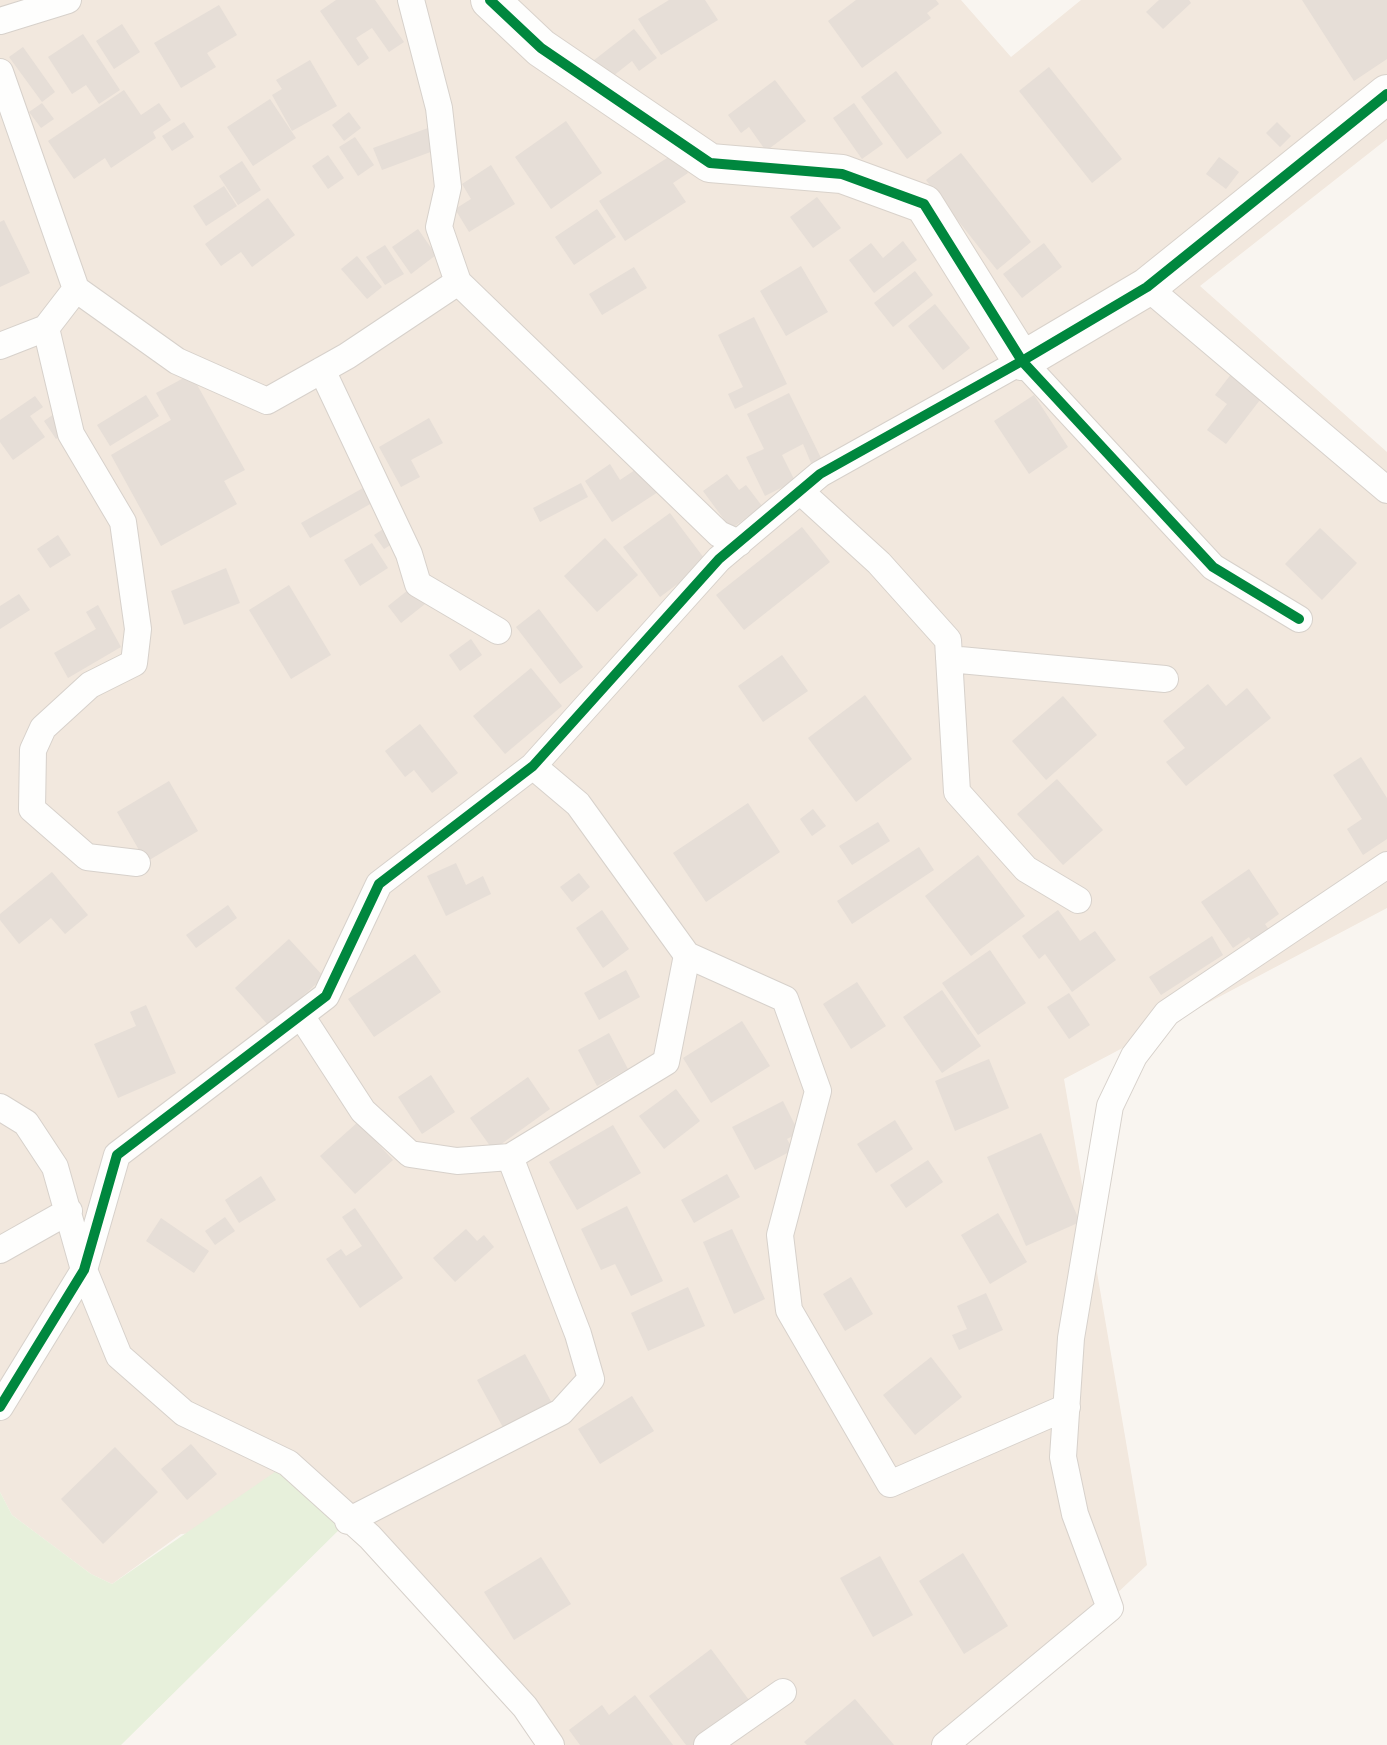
<!DOCTYPE html>
<html>
<head>
<meta charset="utf-8">
<style>
	body { margin:0 }
	canvas { display:block; background:#f9f5f0 }
</style>
</head>
<body>
<canvas width="1387" height="1745"></canvas>
<script>
const context = document.querySelector('canvas').getContext('2d');
context.lineJoin = 'round';
function paint(path, color) { context.fillStyle = color; context.fill(path, 'evenodd'); }
const shape = rows => new Path2D(rows.map(r => 'M' + r).join(''));
function stroke(path, color, width, dash) { context.strokeStyle = color; context.lineWidth = width; context.lineCap = dash ? 'butt' : 'round'; context.setLineDash(dash || []); context.stroke(path); }
const residential = shape([
	[0,0,961,0,1011,57,1081,0,1387,0,1387,139,1200,286,1387,452,1387,908,1064,1079,1147,1565,956,1745,551,1745,348,1521,181,1534,112,1584,91,1574,12,1515,0,1492]
]);
const green = shape([
	[288,1463,348,1521,121,1745,0,1745,0,1492,12,1515,91,1574,112,1584]
]);
const building = shape([
	[336,0,375,0,404,42,389,52,372,28,356,38,369,58,358,66,320,11],
	[669,0,705,0,718,20,661,55,638,19],
	[856,0,936,0,939,4,927,13,931,18,862,68,828,21],
	[1159,0,1189,0,1191,3,1163,29,1146,12],
	[1302,0,1387,0,1387,59,1354,81],
	[219,5,237,35,207,53,216,67,181,88,154,43],
	[122,24,140,52,114,69,96,41],
	[634,29,657,58,639,71,632,61,608,80,593,61],
	[83,34,120,90,99,104,86,85,72,94,48,57],
	[23,47,55,92,42,102,9,57],
	[310,60,337,106,292,131,272,95,282,89,276,80],
	[1049,67,1122,159,1092,183,1019,91],
	[896,71,942,133,907,159,861,97],
	[775,80,806,121,766,151,749,127,741,133,728,115],
	[124,90,141,115,159,103,171,120,153,132,156,138,111,168,105,158,74,179,48,141],
	[270,99,296,138,253,166,227,127],
	[42,103,54,119,41,128,29,112],
	[854,103,883,144,862,159,833,118],
	[349,112,361,128,344,141,332,125],
	[566,121,602,173,551,209,515,157],
	[184,122,194,137,172,151,162,136],
	[1277,122,1291,136,1280,147,1266,133],
	[428,128,436,150,382,170,373,148],
	[355,137,374,165,358,176,339,147],
	[675,153,688,173,673,183,686,202,625,241,599,201],
	[961,153,1031,242,997,270,926,180],
	[328,155,344,178,328,189,312,166],
	[1219,157,1239,172,1226,189,1206,174],
	[242,161,261,190,238,205,219,176],
	[491,165,515,204,469,232,455,209,471,199,462,184],
	[224,186,237,206,206,226,193,206],
	[817,197,841,228,813,248,790,217],
	[268,198,295,235,252,267,241,252,221,266,205,244],
	[597,209,616,237,574,265,555,237],
	[4,220,30,273,0,287,0,222],
	[418,229,436,255,411,274,392,247],
	[903,241,917,260,874,293,849,260,871,243,883,258],
	[1044,243,1062,267,1022,298,1003,274],
	[385,245,404,274,385,285,366,257],
	[357,256,382,287,367,299,341,269],
	[801,266,828,312,786,336,760,291],
	[634,267,647,288,602,315,589,294],
	[915,271,933,295,893,327,874,303],
	[935,304,970,348,943,370,908,326],
	[754,317,787,384,735,409,728,394,743,387,718,335],
	[1232,373,1263,396,1226,444,1207,430,1227,404,1215,395],
	[191,374,245,470,224,481,237,504,161,546,111,455,171,420,156,393],
	[789,393,821,458,811,463,803,444,782,455,795,481,765,496,746,457,764,449,747,414],
	[146,395,159,416,110,446,97,425],
	[1034,395,1068,447,1029,474,994,421],
	[35,396,43,407,30,416,45,437,13,460,0,442,0,420],
	[54,414,66,432,56,439,44,421],
	[429,418,443,443,411,460,420,477,401,487,379,447],
	[610,464,620,480,641,466,658,492,612,522,585,481],
	[727,474,739,490,746,485,762,506,731,529,703,491],
	[581,483,588,497,540,522,533,508],
	[363,488,372,503,310,538,301,523],
	[670,513,707,562,660,597,623,547],
	[391,524,400,539,384,549,374,535],
	[802,527,830,562,744,630,716,595],
	[1320,528,1357,563,1322,600,1285,564],
	[58,535,71,555,50,568,37,549],
	[605,538,638,575,597,612,564,576],
	[372,543,388,568,360,586,344,560],
	[226,568,240,603,184,625,171,591],
	[289,585,331,655,291,679,249,610],
	[412,587,425,604,401,623,388,606],
	[19,594,30,610,0,629,0,606],
	[98,605,121,647,68,678,54,653,96,629,86,612],
	[539,609,583,667,560,684,516,627],
	[471,639,482,655,460,671,449,655],
	[782,655,808,691,763,722,738,686],
	[531,668,562,706,505,754,473,716],
	[1208,684,1226,706,1247,688,1271,718,1186,786,1166,762,1185,748,1163,721],
	[865,695,912,759,856,802,808,738],
	[1063,696,1097,735,1046,780,1012,741],
	[420,724,458,773,432,793,414,770,405,777,385,751],
	[1361,757,1387,798,1387,839,1363,855,1347,829,1362,819,1333,775],
	[1057,779,1103,830,1063,865,1017,814],
	[169,781,198,831,146,862,117,812],
	[748,803,780,852,706,902,673,853],
	[813,809,826,826,812,836,800,819],
	[878,822,890,841,852,865,839,846],
	[919,847,934,870,852,924,837,901],
	[978,855,1025,916,971,956,925,896],
	[456,863,466,885,483,876,491,894,446,916,427,876],
	[1249,869,1279,914,1265,924,1269,930,1252,942,1249,937,1233,948,1201,902],
	[52,872,88,915,65,934,51,918,19,944,0,920,0,914],
	[579,873,590,887,572,902,560,887],
	[228,905,237,918,196,948,186,935],
	[602,910,629,949,603,968,576,928],
	[1058,910,1080,941,1095,931,1116,960,1072,992,1045,954,1039,959,1022,936],
	[1212,936,1223,955,1161,995,1149,977],
	[289,939,324,977,269,1026,235,988],
	[990,950,1026,1003,978,1035,942,983],
	[415,954,441,992,374,1037,348,999],
	[626,970,640,997,599,1020,584,993],
	[857,982,886,1026,851,1049,823,1004],
	[942,990,981,1046,942,1073,903,1017],
	[1069,993,1090,1025,1069,1039,1047,1007],
	[146,1005,176,1073,118,1098,94,1044,136,1026,130,1012],
	[742,1021,770,1066,711,1103,683,1058],
	[609,1033,628,1069,597,1086,578,1050],
	[989,1059,1009,1108,955,1131,935,1081],
	[431,1075,455,1112,422,1134,398,1097],
	[528,1077,550,1109,493,1150,470,1118],
	[676,1089,700,1121,664,1149,639,1116],
	[783,1101,799,1133,787,1139,793,1150,755,1170,732,1127],
	[895,1120,913,1149,876,1173,857,1144],
	[358,1122,393,1160,355,1194,320,1156],
	[613,1125,641,1173,577,1210,549,1162],
	[1041,1133,1080,1222,1026,1246,987,1157],
	[928,1160,943,1182,906,1208,890,1185],
	[727,1174,740,1197,694,1223,681,1200],
	[261,1176,276,1200,239,1223,225,1200],
	[627,1206,663,1281,631,1296,615,1264,601,1270,581,1229],
	[355,1208,403,1278,360,1308,326,1259,341,1249,346,1256,362,1246,342,1217],
	[998,1213,1027,1262,990,1284,961,1235],
	[225,1217,235,1231,215,1245,205,1231],
	[161,1218,209,1251,194,1273,146,1241],
	[466,1229,477,1241,484,1235,494,1247,455,1282,433,1258],
	[732,1229,765,1299,734,1314,703,1242],
	[851,1277,873,1314,845,1331,823,1294],
	[688,1287,705,1326,648,1351,631,1313],
	[986,1293,1003,1330,959,1350,952,1335,967,1329,957,1306],
	[525,1354,553,1405,505,1431,477,1380],
	[931,1357,962,1397,915,1435,883,1395],
	[632,1396,654,1431,600,1464,578,1429],
	[191,1444,217,1474,187,1500,161,1469],
	[115,1447,158,1492,103,1544,61,1499],
	[963,1553,1008,1626,964,1654,919,1581],
	[880,1556,913,1615,873,1637,840,1578],
	[541,1557,571,1604,514,1640,484,1592],
	[711,1649,752,1704,697,1745,686,1745,649,1696],
	[635,1695,673,1745,580,1745,569,1730,602,1705,609,1715],
	[855,1699,894,1745,807,1745,804,1742]
]);
const street = shape([
	[411,0,439,108,448,187,439,227,458,282,719,534,739,543],
	[0,21,68,0],
	[0,72,76,289,46,328,0,346],
	[1147,287,1387,490],
	[76,289,177,361,267,401,347,356,458,282],
	[46,328,71,434,123,522,138,629,134,663,90,685,43,728,33,750,32,809,87,857,137,863],
	[322,370,409,554,418,584,498,631],
	[800,491,879,563,948,640,957,792,1026,869,1078,900],
	[949,659,1165,679],
	[533,766,578,804,687,955,785,999,818,1091,780,1235,789,1310,890,1484,1067,1407],
	[302,1017,363,1111,410,1154,457,1161,510,1157,666,1062,687,955],
	[0,1107,26,1123,55,1167,84,1270,119,1356,184,1413,288,1463,370,1537,525,1707,551,1745],
	[0,1250,69,1211],
	[0,1407,84,1270,117,1155,326,996,379,884,533,766,719,559,820,474,1022,361,1213,567,1299,619],
	[348,1521,561,1412,591,1379,578,1334,510,1157],
	[707,1745,783,1692],
	[945,1745,1110,1608,1075,1514,1063,1457,1071,1338,1110,1106,1134,1056,1167,1013,1387,865]
]);
const secondary = shape([
	[490,0,541,48,710,163,842,174,924,204,1022,361,1147,287,1387,94]
]);
const cycleway = shape([
	[490,0,541,48,710,163,842,174,924,204,1022,361,1147,287,1387,94],
	[0,1407,84,1270,117,1155,326,996,379,884,533,766,719,559,820,474,1022,361,1213,567,1299,619]
]);
paint(residential, '#f2e8de');
paint(green, '#e7f0db');
paint(building, '#e6ded7');
stroke(street, '#d7d1cb', 28);
stroke(secondary, '#d9d2cb', 40);
stroke(street, '#fefefd', 26);
stroke(secondary, '#fefefd', 38);
stroke(cycleway, '#00873e', 10);
</script>
</body>
</html>
